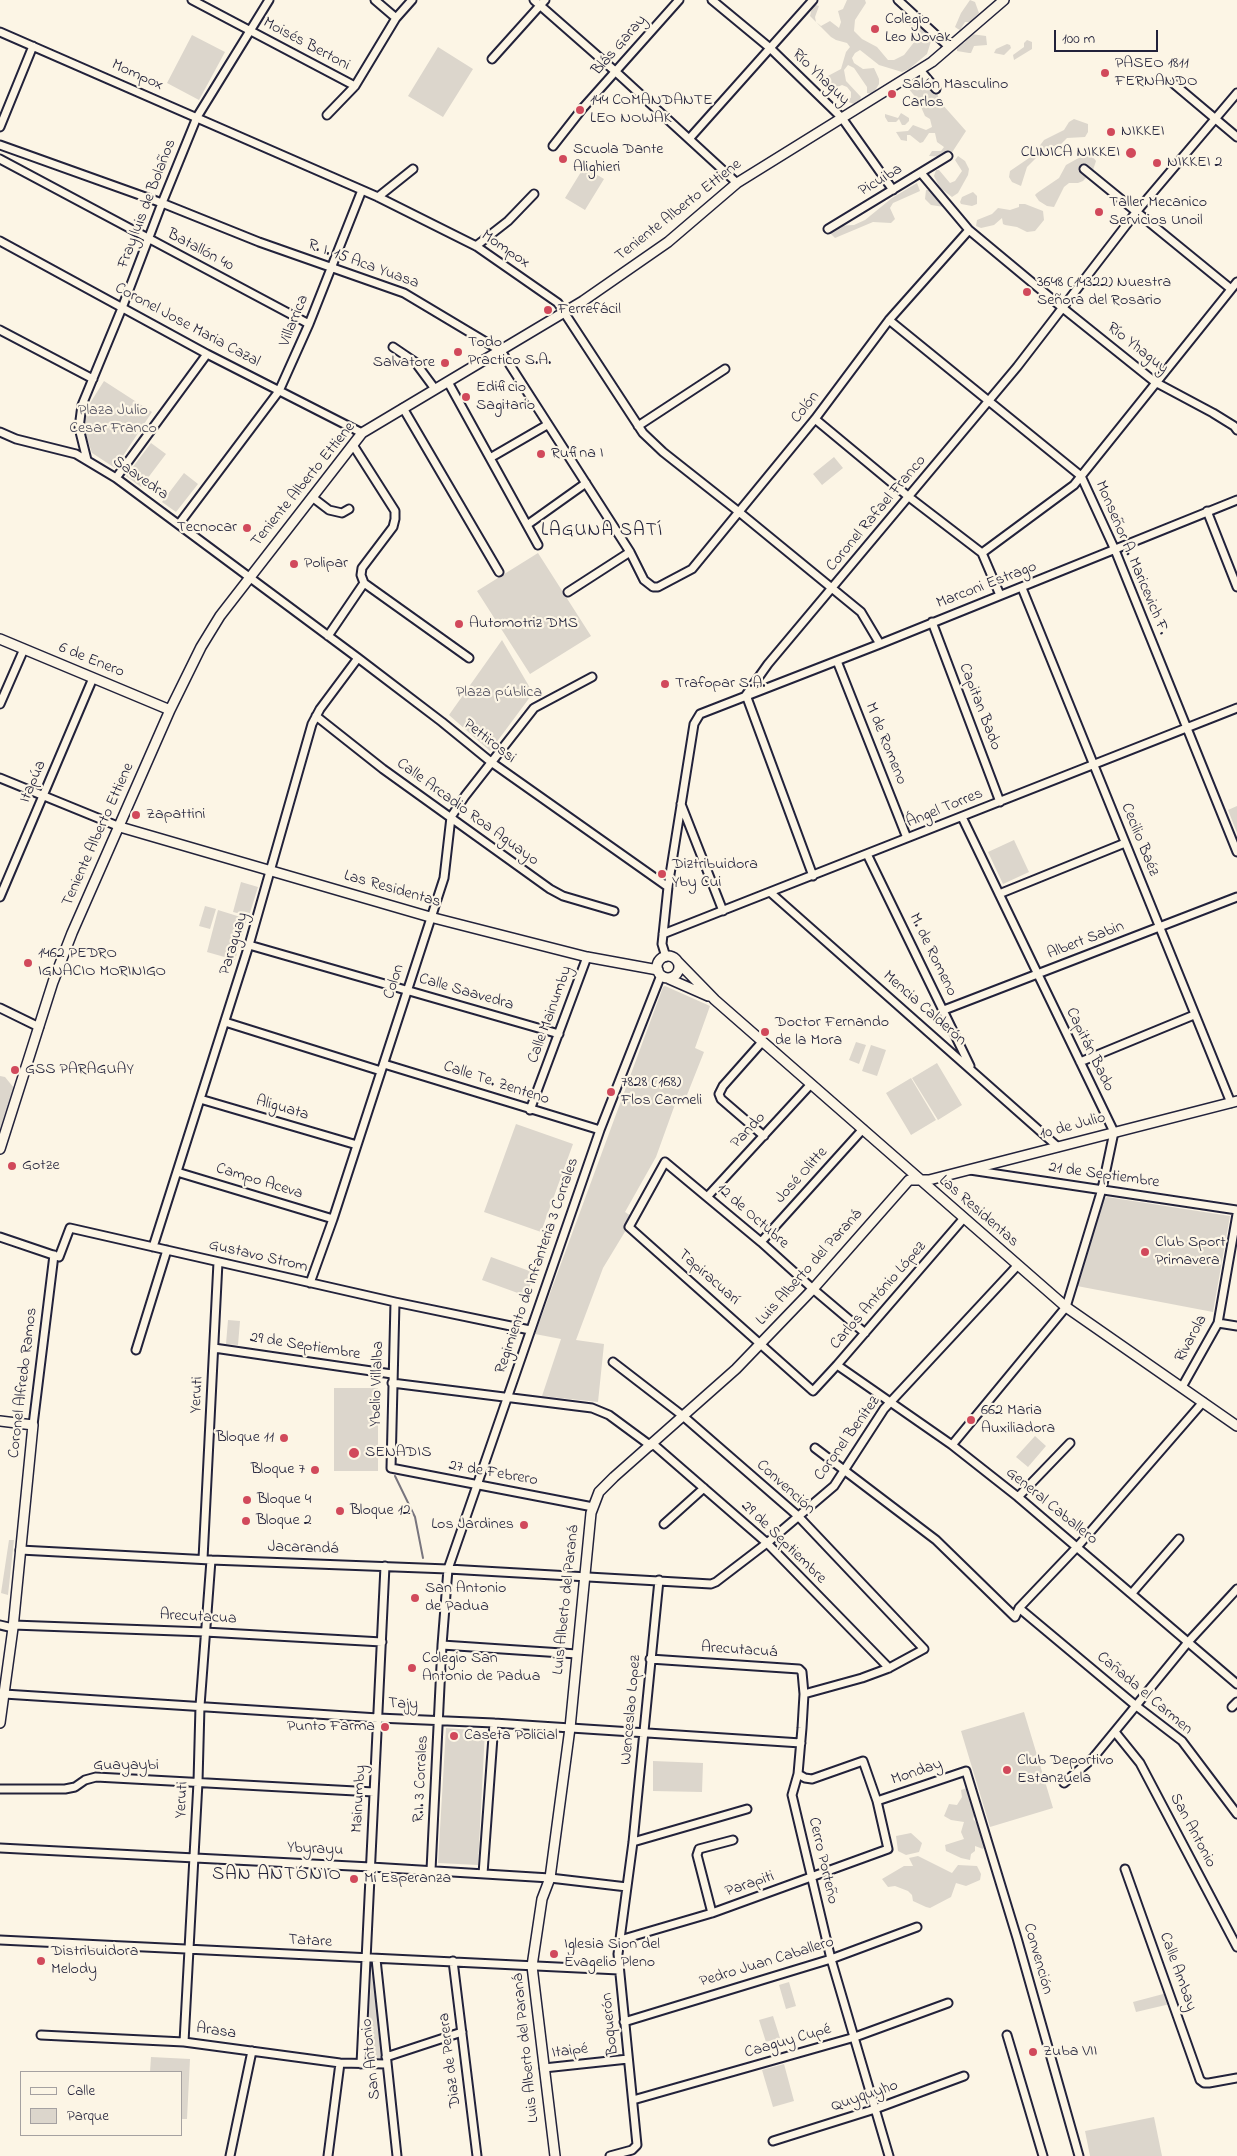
<!DOCTYPE html>
<html>
<head>
<meta charset="utf-8">
<style>
	body { margin:0 }
	#map { position:relative; width:1237px; height:2156px; overflow:hidden; background:#fcf5e5; font-family:"Indie Flower",sans-serif }
	canvas { display:block }
	.legend { position:absolute; left:20px; top:2071px; width:162px; height:65px; box-sizing:border-box; background:#fcf5e5; border:1px solid #a5a1a1; margin:0; padding:6px 9px; list-style:none; font-size:15px; color:#22223b }
	.legend li { display:flex; align-items:center; gap:10px; height:25px }
	.legend b { width:25px; border:1px solid #a5a1a1 }
	.scale { position:absolute; left:1054px; top:30px; width:104px; height:22px; box-sizing:border-box; border:2px solid #22223b; border-top:0; padding-left:6px; font-size:15px; line-height:18px; white-space:nowrap; color:#22223b; -webkit-text-stroke:4px #fcf5e5; paint-order:stroke }
</style>
</head>
<body>
<div id="map">
<canvas width="1237" height="2156"></canvas>
<ul class="legend">
<li><b style="height:6px;background:#fcf5e5"></b>Calle</li>
<li><b style="height:14px;background:#dcd6cc"></b>Parque</li>
</ul>
<div class="scale">100 m</div>
</div>
<script>
const context = document.querySelector('canvas').getContext('2d');
context.lineJoin = 'round';
function paint(path, color) { context.fillStyle = color; context.fill(path, 'evenodd'); }
const shape = rows => new Path2D(rows.map(r => 'M' + r).join(''));
function stroke(path, color, width, dash) { context.strokeStyle = color; context.lineWidth = width; context.lineCap = dash ? 'butt' : 'round'; context.setLineDash(dash || []); context.stroke(path); }
function label(font, color, halo, rows, align = 'center') {
  context.font = font + ' "Indie Flower",sans-serif'; context.lineWidth = 4.5; context.setLineDash([]); context.textBaseline = 'middle'; context.strokeStyle = halo; context.fillStyle = color; for (const [text, x, y, turn = 0] of rows) {
    context.save(); context.translate(x, y); context.rotate((+turn || 0) * Math.PI / 180); context.textAlign = isNaN(turn) ? turn : align; if (halo) context.strokeText(text, 0, 0); context.fillText(text, 0, 0); context.restore();
  }
}
const green = shape([
	[847,0,865,0,866,3,855,20,854,31,862,39,877,47,888,60,894,60,904,55,915,41,909,24,910,18,931,26,932,38,927,54,909,69,902,72,879,65,860,50,855,53,852,58,854,63,863,69,874,68,879,79,879,84,873,94,867,93,867,87,854,68,848,65,844,70,846,81,861,97,859,102,854,104,835,97,840,95,851,98,851,92,847,87,842,85,831,90,826,88,825,83,830,80,825,80,820,75,826,77,841,69,846,52,850,47,847,43,836,40,831,37,810,16,813,4,819,6,815,17,816,22,821,26,830,21,839,28,841,22,838,11,843,9],
	[970,0,975,2,979,13,970,22,965,22,960,30,958,29,955,27,961,13],
	[971,34,986,36,987,45,974,46,971,53,969,53,957,51,957,44,964,43],
	[192,35,225,52,199,100,167,83],
	[1027,40,1032,42,1032,49,1014,60,1013,55,1024,47,1024,43],
	[1007,44,1010,45,1011,48,1004,55,994,53,996,49],
	[438,47,473,69,443,117,408,96],
	[923,79,937,94,942,104,966,131,951,154,945,157,929,156,932,151,941,151,944,147,937,142,935,133,929,133,923,142,920,143,910,135,907,135,907,141,901,140,896,132,908,131,913,125,926,130,932,127,930,119,925,116,918,100,908,88,910,83,918,82],
	[901,113,909,118,909,121,905,125,902,125,899,119,896,122,888,122,885,117,885,114,898,118],
	[1074,119,1088,124,1088,132,1085,137,1067,138,1060,145,1047,147,1027,167,1021,186,1012,182,1009,177,1010,171,1032,156,1044,140,1064,130,1069,122],
	[1084,155,1093,157,1096,161,1093,170,1083,181,1078,183,1069,183,1064,187,1054,207,1047,206,1039,201,1035,195,1037,193,1059,178,1066,165],
	[958,156,965,161,969,169,968,175,958,193,952,197,940,188,934,176,936,170,939,170,950,183,955,181,962,171,955,160],
	[584,167,604,179,585,210,565,198],
	[917,183,920,191,893,203,890,208,895,219,891,223,873,222,835,238,831,234,832,229,836,226,854,225,865,220,892,198],
	[926,190,929,190,935,197,942,197,947,205,944,207,931,205,925,199],
	[973,192,977,196,977,204,972,206,961,204,960,202,962,197],
	[1019,204,1025,204,1043,211,1044,220,1035,231,1027,232,1017,227,1005,225,1003,224,1002,218,994,225,981,228,976,226,977,220,992,214,998,208,1010,210,1019,207],
	[104,381,152,412,115,468,92,453,84,429,85,411],
	[151,443,166,454,141,487,126,476],
	[834,457,843,468,822,485,813,474],
	[184,473,198,484,176,512,162,502],
	[538,553,591,636,530,674,477,591],
	[502,640,533,693,490,751,449,715],
	[1237,806,1237,833,1228,810],
	[1014,840,1029,872,1003,884,988,852],
	[241,882,258,887,249,916,233,912],
	[205,906,216,909,210,929,199,926],
	[218,910,247,919,235,960,207,952],
	[665,986,710,1006,695,1048,704,1052,685,1100,678,1096,656,1157,625,1212,631,1216,626,1225,626,1230,603,1268,576,1340,604,1344,598,1402,542,1396,561,1339,535,1334,663,987],
	[856,1042,866,1045,859,1064,849,1060],
	[871,1045,886,1050,877,1076,862,1071],
	[937,1063,962,1105,938,1120,912,1078],
	[0,1076,5,1077,14,1088,15,1105,17,1110,14,1120,6,1130,0,1131],
	[911,1078,936,1120,911,1135,886,1093],
	[516,1124,573,1144,541,1232,484,1212],
	[1107,1197,1230,1216,1213,1312,1077,1286,1104,1199],
	[491,1257,535,1273,526,1296,482,1280],
	[228,1320,240,1321,238,1345,226,1344],
	[334,1388,378,1388,378,1471,334,1471],
	[1035,1436,1046,1446,1028,1467,1016,1457],
	[9,1540,14,1540,8,1595,1,1593],
	[1024,1712,1053,1808,990,1827,961,1731],
	[446,1728,485,1731,478,1865,438,1863],
	[653,1761,703,1763,702,1792,653,1791],
	[967,1788,973,1789,977,1808,973,1819,979,1826,982,1836,989,1840,983,1849,975,1846,975,1851,971,1854,970,1860,961,1858,946,1851,945,1845,964,1839,961,1832,964,1822,951,1820,944,1816,949,1804,957,1805,962,1797,961,1790],
	[911,1833,922,1843,919,1852,906,1855,898,1851,896,1836],
	[918,1856,952,1873,958,1865,977,1866,981,1874,980,1880,966,1886,956,1883,951,1897,930,1908,926,1907,913,1901,912,1895,908,1891,895,1886,888,1887,882,1879,904,1866,913,1866,909,1858],
	[372,1969,382,2060,381,2061,366,2060],
	[789,1982,796,2006,786,2009,779,1985],
	[1167,1993,1170,2004,1136,2012,1133,2002],
	[773,2016,780,2038,766,2042,759,2020],
	[151,2057,190,2059,187,2119,181,2119,181,2072,150,2072],
	[784,2064,794,2101,773,2107,762,2070],
	[1154,2117,1162,2156,1090,2156,1085,2131]
]);
const stream = shape([
	[395,1476,415,1517,423,1558]
]);
const minor = shape([
	[192,0,355,86],
	[375,0,396,18],
	[534,0,616,72,737,183],
	[712,0,770,48,842,118,893,190],
	[898,0,949,47],
	[0,32,378,197,476,246,558,303,643,433,663,452,739,512,861,612,880,644],
	[492,59,545,0],
	[920,70,936,89],
	[1174,84,1237,137],
	[327,115,355,86,396,18,412,0],
	[0,127,33,46],
	[689,139,813,0],
	[0,145,162,203,259,242,404,293,501,351,630,552,644,580,653,587,658,587,692,569,815,419,889,320,969,230],
	[553,146,582,109,679,0],
	[0,159,309,324],
	[1084,169,1231,289],
	[921,173,969,230,1064,309,1155,382,1213,413,1234,426,1237,430],
	[378,197,413,169],
	[828,229,948,156],
	[0,241,207,354,362,433],
	[476,246,508,221,534,194],
	[889,320,1081,476,1115,550,1237,852],
	[0,330,93,379],
	[393,347,415,362,435,389],
	[448,382,538,545],
	[403,408,499,572],
	[815,419,909,497,982,553,1000,595],
	[638,426,725,369],
	[0,432,16,439,76,454,116,478,358,658,442,722,491,762,668,887],
	[490,458,547,425],
	[87,460,79,428,82,405,122,308,162,203,197,117,269,0],
	[116,478,207,354],
	[312,497,329,510,342,513,349,509],
	[1207,511,1237,587],
	[179,524,279,391,309,324,362,190],
	[527,525,586,483],
	[982,553,1074,485,1237,282],
	[364,583,469,658],
	[1022,588,1231,1103],
	[568,592,630,552],
	[932,622,1000,802],
	[328,636,364,583,361,575,362,568,393,527,395,519,395,511,353,445],
	[837,661,907,838],
	[746,695,768,664,1017,367,1137,211,1237,93],
	[746,695,813,876],
	[0,704,24,649],
	[316,716,383,769,550,889,563,896,614,911],
	[0,778,120,827],
	[681,804,723,911],
	[867,854,970,1066],
	[771,893,1058,1147],
	[999,894,1125,843],
	[0,897,93,678],
	[663,934,1237,708],
	[249,945,559,1034],
	[666,957,662,944,668,887,694,724,700,714,880,644,1237,500],
	[0,1008,39,1027],
	[944,1010,1237,897],
	[225,1022,381,1071],
	[762,1042,723,1086,719,1094,721,1099,764,1136],
	[1080,1062,1194,1015],
	[384,1064,600,1130],
	[200,1099,357,1145],
	[530,1110,587,957],
	[970,1170,1237,1210],
	[177,1172,333,1219],
	[707,1197,811,1084],
	[0,1237,59,1257,70,1228,395,1302,530,1330],
	[761,1242,863,1129],
	[153,1247,249,945,312,724,320,709,358,658],
	[310,1283,333,1219,444,878,451,817,465,796,534,708,592,677],
	[395,1302,391,1468,593,1507],
	[1218,1323,1237,1326],
	[865,1333,813,1289,761,1242,665,1162,629,1227,813,1391,837,1365,964,1218],
	[214,1348,392,1374],
	[136,1350,167,1250],
	[613,1362,683,1416,798,1516,924,1649,889,1668,862,1678,804,1694],
	[837,1365,952,1445,1018,1497,1237,1684],
	[392,1383,592,1408,609,1415,651,1446],
	[1182,1387,1218,1323,1237,1214],
	[33,1425,54,1255],
	[653,1444,767,1543,889,1668],
	[952,1445,1066,1307,1102,1189,1114,1132,962,817],
	[815,1448,936,1540,1015,1617,1019,1608,1078,1546,1203,1402],
	[1018,1497,1070,1443],
	[664,1524,704,1488],
	[20,1550,211,1560,448,1569,711,1584,716,1582,767,1543,834,1486,884,1409,1017,1266],
	[203,1559,218,1262],
	[1132,1593,1179,1539],
	[1019,1608,1135,1705,1182,1741,1237,1814],
	[0,1625,13,1628],
	[13,1625,205,1632,382,1642],
	[442,1645,577,1654],
	[650,1659,799,1669,802,1672,804,1694,802,1728,798,1774,792,1795,831,1959,889,2156],
	[4,1694,378,1718,494,1723,801,1743],
	[1232,1707,1237,1702],
	[1115,1732,1140,1763,1237,1947],
	[1064,1783,1093,1758,1189,1641,1237,1589],
	[0,1789,65,1789,75,1787,85,1780,96,1777,374,1792],
	[877,1801,966,1771,1017,1938,1079,2156],
	[633,1842,747,1809],
	[0,1848,371,1867,550,1878,627,1887],
	[1125,1869,1200,2080,1204,2083,1209,2083,1237,2078],
	[431,1870,442,1645,448,1569,600,1130,661,975],
	[483,1874,494,1723],
	[712,1913,697,1855,699,1849,733,1840],
	[0,1940,619,1970],
	[620,1940,712,1913,888,1849,877,1801,863,1761,812,1779,805,1778,798,1774],
	[376,1959,397,2156],
	[453,1961,477,2156],
	[624,2022,831,1959,917,1927],
	[41,2035,184,2042,340,2063,386,2064],
	[1007,2035,1043,2156],
	[184,2042,198,1782,200,1706,211,1560],
	[386,2057,462,2032],
	[361,2064,385,1566],
	[544,2068,628,2059],
	[633,2100,855,2037,948,2003],
	[773,2141,875,2109,964,2076],
	[230,2156,252,2051],
	[328,2156,340,2063],
	[610,2156,632,2150,637,2145,618,1954,633,1842,659,1580]
]);
const major = shape([
	[0,639,170,710],
	[120,827,430,917,587,957,658,970],
	'657 967a11 11 0 1 1 22 0a11 11 0 1 1-22 0Z',
	[677,961,715,1000,1066,1307,1237,1426],
	[667,978,708,996],
	[0,1149,53,982,72,933,170,710,201,647,220,616,362,433,583,301,668,242,737,183,932,62,1004,0],
	[0,1421,33,1425,13,1628,0,1723],
	[555,2156,532,1966,542,1899,550,1878,570,1728,591,1513,599,1492,614,1477,736,1369,813,1289,909,1180,929,1180,1237,1101]
]);
const markers = [
	[875,29,5,"#d1495b"],
	[1105,73,5,"#d1495b"],
	[892,94,5,"#d1495b"],
	[580,110,5,"#d1495b"],
	[1111,132,5,"#d1495b"],
	[1131,153,6,"#d1495b"],
	[563,159,5,"#d1495b"],
	[1157,163,5,"#d1495b"],
	[1099,212,5,"#d1495b"],
	[1027,292,5,"#d1495b"],
	[548,310,5,"#d1495b"],
	[458,352,5,"#d1495b"],
	[445,363,5,"#d1495b"],
	[466,397,5,"#d1495b"],
	[541,454,5,"#d1495b"],
	[247,528,5,"#d1495b"],
	[294,564,5,"#d1495b"],
	[459,624,5,"#d1495b"],
	[665,684,5,"#d1495b"],
	[136,815,5,"#d1495b"],
	[662,874,5,"#d1495b"],
	[28,963,5,"#d1495b"],
	[765,1032,5,"#d1495b"],
	[15,1070,5,"#d1495b"],
	[611,1092,5,"#d1495b"],
	[12,1166,5,"#d1495b"],
	[1145,1252,5,"#d1495b"],
	[971,1420,5,"#d1495b"],
	[284,1438,5,"#d1495b"],
	[354,1453,6,"#d1495b"],
	[315,1470,5,"#d1495b"],
	[247,1500,5,"#d1495b"],
	[340,1511,5,"#d1495b"],
	[246,1521,5,"#d1495b"],
	[524,1525,5,"#d1495b"],
	[415,1598,5,"#d1495b"],
	[412,1668,5,"#d1495b"],
	[385,1727,5,"#d1495b"],
	[454,1736,5,"#d1495b"],
	[1007,1770,5,"#d1495b"],
	[354,1879,5,"#d1495b"],
	[554,1954,5,"#d1495b"],
	[41,1961,5,"#d1495b"],
	[1033,2052,5,"#d1495b"]
];
const poiNames = [
	["Colegio",885,20],
	["Leo Novak",885,38],
	["PASEO 1811",1115,64],
	["FERNANDO",1115,82],
	["Salón Masculino",902,85],
	["Carlos",902,103],
	["144 COMANDANTE",590,101],
	["LEO NOWAK",590,119],
	["NIKKEI",1121,132],
	["Scuola Dante",573,150],
	["Alighieri",573,168],
	["CLINICA NIKKEI",1120,153,"right"],
	["NIKKEI 2",1167,163],
	["Taller Mecanico",1109,203],
	["Servicios Unoil",1109,221],
	["3648 (14322) Nuestra",1037,283],
	["Señora del Rosario",1037,301],
	["Ferrefácil",558,310],
	["Todo",468,343],
	["Practico S.A.",468,361],
	["Salvatore",435,363,"right"],
	["Edificio",476,388],
	["Sagitario",476,406],
	["Rufina I",551,454],
	["Tecnocar",237,528,"right"],
	["Polipar",304,564],
	["Automotriz DMS",469,624],
	["Trafopar S.A.",675,684],
	["Zapattini",146,815],
	["Diztribuidora",672,865],
	["Yby Cui",672,883],
	["1462 PEDRO",38,954],
	["IGNACIO MORINIGO",38,972],
	["Doctor Fernando",775,1023],
	["de la Mora",775,1041],
	["GSS PARAGUAY",25,1070],
	["7828 (168)",621,1083],
	["Flos Carmeli",621,1101],
	["Gotze",22,1166],
	["Club Sport",1155,1243],
	["Primavera",1155,1261],
	["662 Maria",981,1411],
	["Auxiliadora",981,1429],
	["Bloque 11",274,1438,"right"],
	["SENADIS",365,1453],
	["Bloque 7",305,1470,"right"],
	["Bloque 4",257,1500],
	["Bloque 12",350,1511],
	["Bloque 2",256,1521],
	["Los Jardines",514,1525,"right"],
	["San Antonio",425,1589],
	["de Padua",425,1607],
	["Colegio San",422,1659],
	["Antonio de Padua",422,1677],
	["Punto Farma",375,1727,"right"],
	["Caseta Policial",464,1736],
	["Club Deportivo",1017,1761],
	["Estanzuela",1017,1779],
	["Mi Esperanza",364,1879],
	["Iglesia Sion del",564,1945],
	["Evagelio Pleno",564,1963],
	["Distribuidora",51,1952],
	["Melody",51,1970],
	["Zuba VII",1043,2052]
];
const streetNames = [
	["Moisés Bertoni",306,45,28],
	["Blás Garay",620,46,-49],
	["Mompox",137,76,24],
	["Río Yhaguy",820,78,44],
	["Picuiba",881,181,-31],
	["Fray luis de Bolaños",148,204,-69],
	["Teniente Alberto Ettiene",679,211,-38],
	["Mompox",505,250,34],
	["Batallón 40",200,251,28],
	["R. I. 15 Aca Yuasa",363,265,20],
	["Villarrica",295,321,-68],
	["Coronel Jose Maria Cazal",187,326,28],
	["Río Yhaguy",1137,349,38],
	["Colón",806,408,-52],
	["Saavedra",140,479,35],
	["Teniente Alberto Ettiene",304,485,-51],
	["Coronel Rafael Franco",877,514,-50],
	["Monseñor A. Maricevich F.",1131,558,67],
	["Marconi Estrago",987,586,-21],
	["6 de Enero",91,661,22],
	["Capitan Bado",979,707,69],
	["Pettirossi",489,742,38],
	["M de Romeno",885,744,68],
	["Itapúa",34,782,-67],
	["Ángel Torres",945,809,-22],
	["Calle Arcadio Roa Aguayo",467,813,36],
	["Teniente Alberto Ettiene",99,835,-66],
	["Cecilio Baéz",1139,840,68],
	["Las Residentas",392,890,16],
	["Albert Sabin",1086,941,-21],
	["Paraguay",235,944,-73],
	["M. de Romeno",932,955,64],
	["Colon",395,982,-72],
	["Calle Saavedra",466,993,16],
	["Mencia Calderón",924,1009,41],
	["Calle Mainumby",551,1015,-70],
	["Capitán Bado",1089,1050,64],
	["Calle Te. Zenteno",496,1084,18],
	["Aliguata",282,1109,16],
	["10 de Julio",1073,1127,-15],
	["Pando",749,1131,-47],
	["José Olitte",802,1176,-48],
	["21 de Septiembre",1104,1176,8],
	["Campo Aceva",259,1182,17],
	["Las Residentas",978,1212,41],
	["12 de Octubre",752,1217,41],
	["Gustavo Strom",258,1257,13],
	["Regimiento de Infanteria 3 Corrales",538,1266,-71],
	["Luis Alberto del Paraná",810,1268,-48],
	["Tapiracuarí",708,1278,41],
	["Carlos António López",879,1296,-49],
	["Rivarola",1192,1339,-62],
	["29 de Septiembre",305,1347,9],
	["Coronel Alfredo Ramos",24,1383,-83],
	["Ybelio Villalba",378,1384,-88],
	["Yeruti",198,1395,-87],
	["Coronel Benítez",848,1439,-54],
	["27 de Febrero",493,1474,10],
	["Convención",785,1488,42],
	["General Caballero",1051,1507,39],
	["29 de Septiembre",783,1543,44],
	["Jacarandá",303,1549,2],
	["Luis Alberto del Paraná",567,1600,-84],
	["Arecutacua",198,1618,3],
	["Arecutacuá",739,1651,4],
	["Cañada el Carmen",1144,1694,40],
	["Tajy",403,1705,2],
	["Wenceslao Lopez",632,1710,-85],
	["Guayaybi",126,1766],
	["Monday",917,1773,-19],
	["R.I. 3 Corrales",422,1779,-87],
	["Mainumby",360,1799,-87],
	["Yeruti",183,1800,-87],
	["San Antonio",1192,1831,62],
	["Ybyrayu",315,1850,3],
	["Cerro Porteño",822,1861,77],
	["Parapiti",750,1885,-19],
	["Tatare",310,1942,3],
	["Convención",1037,1959,74],
	["Pedro Juan Caballero",767,1963,-17],
	["Calle Ambay",1177,1972,70],
	["Boquerón",611,2024,-96],
	["Arasa",216,2032,8],
	["Caaguy Cupé",788,2042,-16],
	["Luis Alberto del Paraná",527,2048,-96],
	["Itaipé",570,2052,-7],
	["San Antonio",372,2059,-96],
	["Diaz de Perera",451,2060,-97],
	["Quyquyho",865,2097,-19]
];
const parkNames = [
	["Plaza Julio",113,411],
	["Cesar Franco",113,429],
	["Plaza pública",499,693]
];
const quarterNames = [
	["LAGUNA SATÍ",602,532],
	["SAN ANTÓNIO",277,1876]
];
paint(green, '#dcd6cc');
stroke(stream, '#78757e', 2);
stroke(minor, '#22223b', 11);
stroke(major, '#22223b', 12);
stroke(minor, '#fcf5e5', 7);
stroke(major, '#fcf5e5', 9);
for (const [x, y, r, color] of markers) { const dot = new Path2D(); dot.arc(x, y, r, 0, 2 * Math.PI); context.fillStyle = color; context.fill(dot); stroke(dot, '#fcf5e5', 2); }
label('16px', '#22223b', '#fcf5e5', poiNames, 'left');
label('16px', '#22223b', '#fcf5e5', streetNames);
label('16px', '#504f5f', '#fcf5e5', parkNames);
context.letterSpacing = '1px';
label('19px', '#22223b', '#fcf5e5', quarterNames);
context.letterSpacing = '0px';
</script>
</body>
</html>
